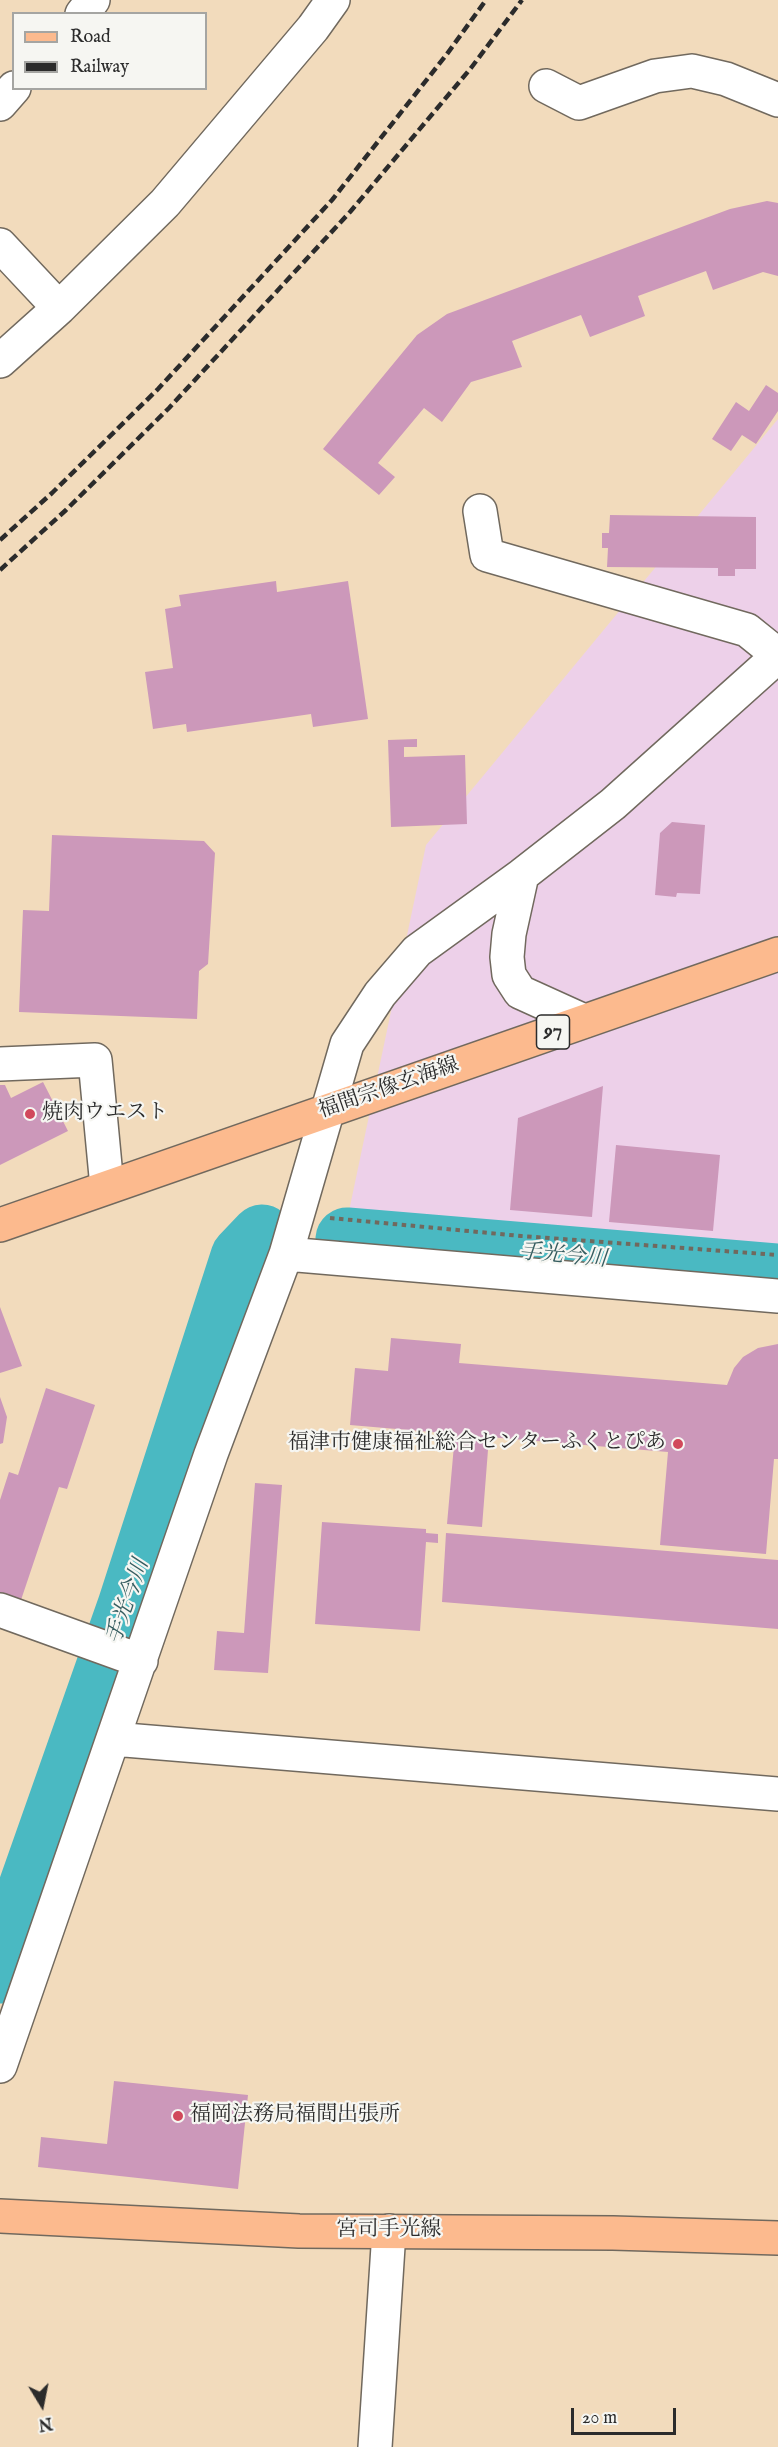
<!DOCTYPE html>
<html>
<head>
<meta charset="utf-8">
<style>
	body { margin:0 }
	#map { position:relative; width:778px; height:2447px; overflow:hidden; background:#f2dbbc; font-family:"IM FELL English",serif }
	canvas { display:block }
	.legend { position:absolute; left:12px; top:12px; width:195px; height:78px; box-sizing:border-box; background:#f6f6f2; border:2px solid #a5a5a2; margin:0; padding:8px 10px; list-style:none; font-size:18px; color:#2b2b2b }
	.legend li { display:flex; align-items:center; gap:12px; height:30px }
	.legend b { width:30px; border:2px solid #a5a5a2 }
	.north { position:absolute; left:12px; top:2375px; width:60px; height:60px; -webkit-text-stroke:4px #f6f6f2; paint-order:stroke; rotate:170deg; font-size:16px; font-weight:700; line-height:24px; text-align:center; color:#2b2b2b }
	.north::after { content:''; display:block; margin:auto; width:21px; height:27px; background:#2b2b2b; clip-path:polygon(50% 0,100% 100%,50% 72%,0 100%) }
	.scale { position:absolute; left:571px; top:2408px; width:105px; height:27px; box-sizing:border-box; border:3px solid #2b2b2b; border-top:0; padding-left:8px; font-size:18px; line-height:21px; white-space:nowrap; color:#2b2b2b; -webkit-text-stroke:4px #f6f6f2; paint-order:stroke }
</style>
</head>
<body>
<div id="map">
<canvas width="778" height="2447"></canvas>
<ul class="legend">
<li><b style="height:8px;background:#fcba8e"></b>Road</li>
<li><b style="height:8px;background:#2b2b2b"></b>Railway</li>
</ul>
<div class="north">N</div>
<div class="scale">20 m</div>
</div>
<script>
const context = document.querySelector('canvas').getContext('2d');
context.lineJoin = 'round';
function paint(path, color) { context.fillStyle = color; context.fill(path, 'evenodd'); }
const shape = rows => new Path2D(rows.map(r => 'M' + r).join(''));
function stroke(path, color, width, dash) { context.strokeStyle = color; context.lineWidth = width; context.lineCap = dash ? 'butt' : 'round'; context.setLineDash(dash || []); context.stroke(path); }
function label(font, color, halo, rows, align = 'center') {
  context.font = font + ' "IM FELL English","Noto Serif JP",serif'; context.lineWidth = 4.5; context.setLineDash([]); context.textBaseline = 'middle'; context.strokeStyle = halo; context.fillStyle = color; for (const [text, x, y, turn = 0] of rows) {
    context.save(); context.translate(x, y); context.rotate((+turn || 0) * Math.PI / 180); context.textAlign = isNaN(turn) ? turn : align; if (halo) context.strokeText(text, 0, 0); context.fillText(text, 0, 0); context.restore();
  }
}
const built = shape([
	[778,419,778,1245,349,1211,426,845]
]);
const river = shape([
	[347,1239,778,1275],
	[0,1972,129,1606,242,1257,262,1236]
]);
const building = shape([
	[767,201,778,203,778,276,763,272,713,290,706,271,638,296,645,316,590,337,581,315,512,341,522,367,471,382,442,422,424,408,378,463,395,477,379,495,323,449,417,335,447,314,730,209],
	[766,385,778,393,778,411,756,444,742,435,731,451,712,439,736,402,749,411],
	[610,515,756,517,756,569,735,569,735,576,718,576,718,568,607,567,608,548,602,548,602,533,609,533],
	[276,581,277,592,348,581,368,719,313,727,311,714,187,732,186,724,153,729,145,672,173,668,165,609,181,606,179,595],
	[417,739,417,747,404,747,404,757,465,755,467,824,391,827,388,740],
	[672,822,705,825,700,894,677,893,676,897,655,895,660,833],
	[52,835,204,841,215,853,208,964,199,971,197,1019,19,1012,23,910,49,911],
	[43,1082,68,1131,0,1165,0,1085,5,1085,11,1098],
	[603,1086,592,1217,510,1210,518,1118],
	[616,1145,720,1155,713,1231,609,1222],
	[0,1307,22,1366,0,1373],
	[391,1338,461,1344,459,1363,727,1385,734,1368,743,1357,758,1348,778,1344,778,1459,774,1459,766,1554,660,1545,668,1452,489,1437,482,1527,447,1524,455,1434,350,1425,355,1368,388,1371],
	[46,1388,95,1405,67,1489,59,1487,21,1600,0,1593,0,1500,9,1472,18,1475],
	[0,1397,7,1417,3,1443,0,1444],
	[255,1483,282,1485,268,1673,214,1670,217,1631,244,1633],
	[322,1522,426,1529,426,1533,438,1534,438,1543,426,1542,420,1631,315,1624],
	[446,1533,778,1560,778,1629,442,1602],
	[114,2081,248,2095,238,2189,38,2167,41,2137,107,2144]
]);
const path = shape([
	[330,1218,521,1236,778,1255]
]);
const minor = shape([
	[82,14,93,0],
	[546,86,579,103,655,76,692,71,726,79,778,100],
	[0,104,14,88],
	[0,245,59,308],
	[0,361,59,308,165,203,313,28,333,0],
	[480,511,487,555,747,630,778,655],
	[522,875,509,934,507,957,509,975,520,992,584,1021],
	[0,1064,95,1060,107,1187],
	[286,1254,778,1296],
	[0,1610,141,1661],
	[113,1739,778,1794],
	[0,2066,211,1454,286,1254,347,1044,380,994,417,951,522,875,613,804,778,656],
	[375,2447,389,2231]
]);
const major = shape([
	[0,1225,778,954],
	[0,2216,299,2231,613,2233,778,2238]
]);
const rail = shape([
	[0,540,52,493,158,389,332,200,447,54,486,0],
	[0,570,66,510,169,408,350,212,471,68,522,0]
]);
const markers = [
	[30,1114,6,"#d1495b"],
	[678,1444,6,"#d1495b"],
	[178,2116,6,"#d1495b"]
];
const shields = [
	[553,1032,33]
];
const shieldNames = [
	["97",553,1032]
];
const streetNames = [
	["福間宗像玄海線",389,1089,-19],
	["宮司手光線",389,2231]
];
const poiNames = [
	["焼肉ウエスト",42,1114],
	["福津市健康福祉総合センターふくとぴあ",666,1444,"right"],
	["福岡法務局福間出張所",190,2116]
];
const waterNames = [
	["手光今川",563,1257,5],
	["手光今川",129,1602,-71]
];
paint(built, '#edd0e9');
stroke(river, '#4ab9c2', 63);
paint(building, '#cc98ba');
stroke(minor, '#71695e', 36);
stroke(major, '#71695e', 36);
stroke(path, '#71695e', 4, [4.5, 4.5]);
stroke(minor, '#fff', 33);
stroke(major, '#fcba8e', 33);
stroke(rail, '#2b2b2b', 4.5, [9, 4.5]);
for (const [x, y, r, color] of markers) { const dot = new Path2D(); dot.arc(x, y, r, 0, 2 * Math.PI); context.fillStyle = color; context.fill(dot); stroke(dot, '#f6f6f2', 2); }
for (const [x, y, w] of shields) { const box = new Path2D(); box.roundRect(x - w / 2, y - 17, w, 34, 4.5); context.fillStyle = '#f6f6f2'; context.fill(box); stroke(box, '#2b2b2b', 1.5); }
label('bold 20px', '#2b2b2b', null, shieldNames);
label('21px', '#2b2b2b', '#f6f6f2', streetNames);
label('21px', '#2b2b2b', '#f6f6f2', poiNames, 'left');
label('italic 22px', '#365d60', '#f6f6f2', waterNames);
</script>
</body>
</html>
